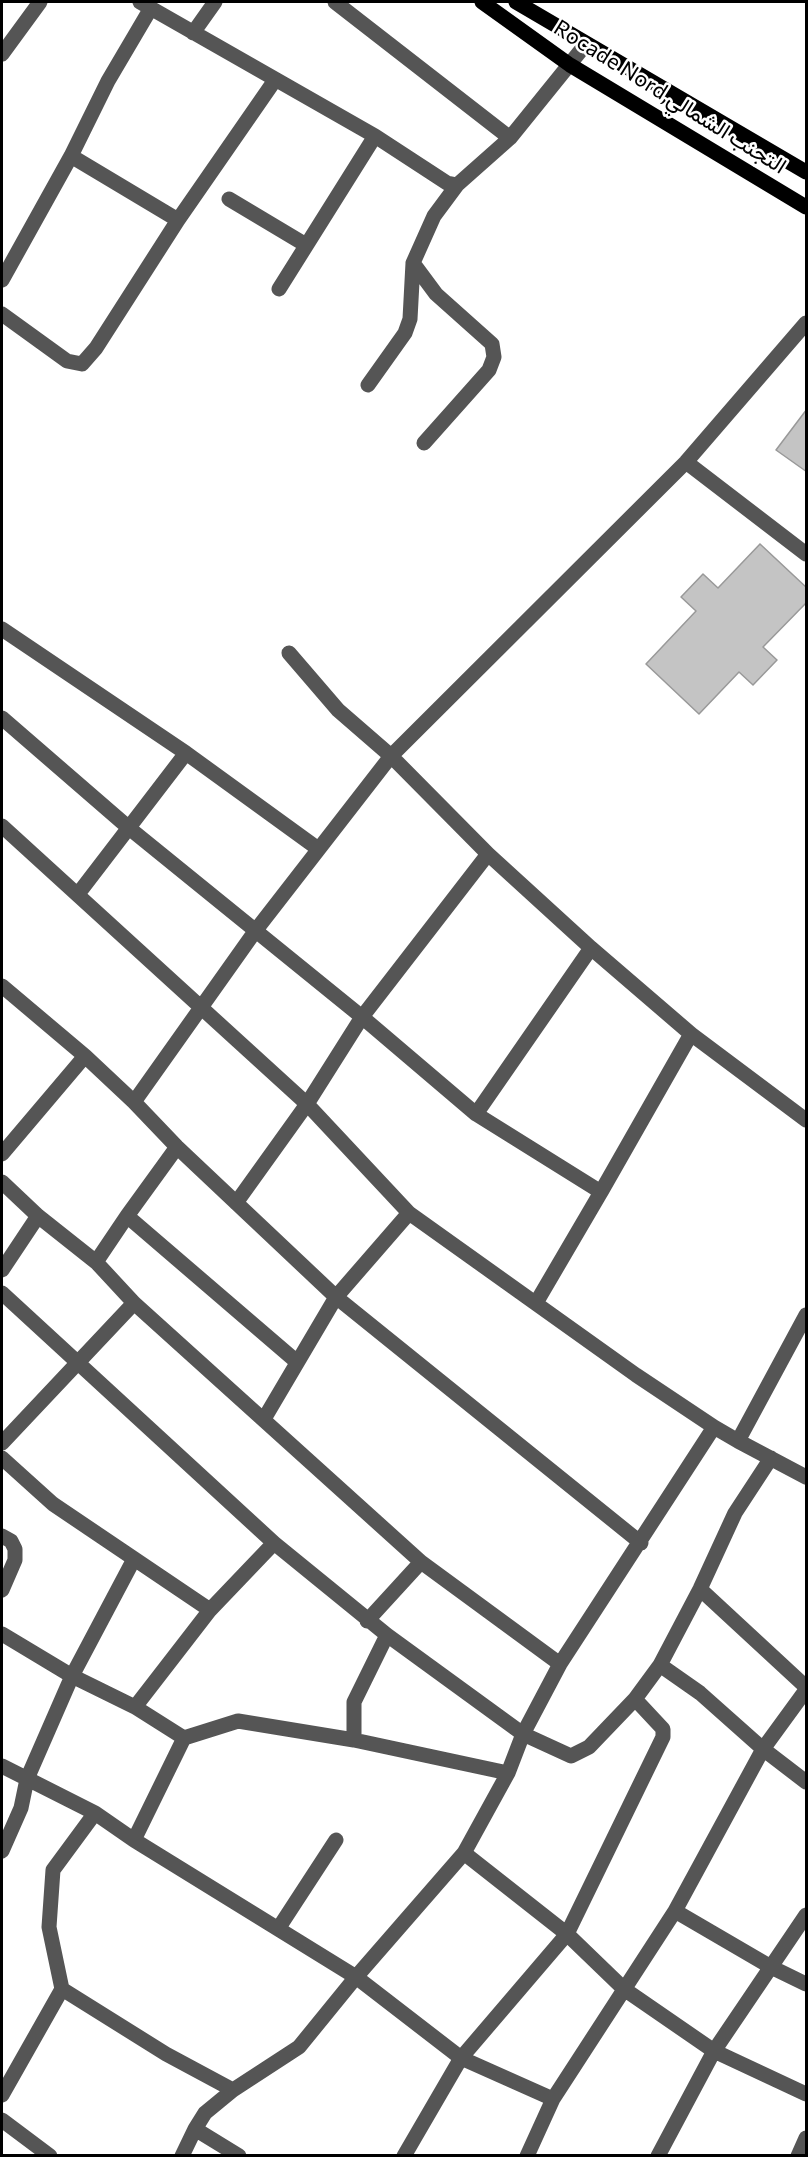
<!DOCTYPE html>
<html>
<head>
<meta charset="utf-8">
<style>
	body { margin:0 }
	#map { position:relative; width:808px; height:2157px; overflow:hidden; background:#fff; font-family:Commissioner,sans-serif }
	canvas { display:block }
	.frame { position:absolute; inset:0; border:3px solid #000; pointer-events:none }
</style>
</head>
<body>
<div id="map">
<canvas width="808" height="2157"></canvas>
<div class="frame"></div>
</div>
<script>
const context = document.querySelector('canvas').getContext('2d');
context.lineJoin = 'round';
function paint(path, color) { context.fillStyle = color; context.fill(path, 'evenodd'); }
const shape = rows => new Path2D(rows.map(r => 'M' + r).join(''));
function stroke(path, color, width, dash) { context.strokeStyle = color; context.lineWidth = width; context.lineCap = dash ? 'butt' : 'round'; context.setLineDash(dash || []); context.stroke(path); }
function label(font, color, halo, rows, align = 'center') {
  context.font = font + ' Commissioner,Vazirmatn,sans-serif'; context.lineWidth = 5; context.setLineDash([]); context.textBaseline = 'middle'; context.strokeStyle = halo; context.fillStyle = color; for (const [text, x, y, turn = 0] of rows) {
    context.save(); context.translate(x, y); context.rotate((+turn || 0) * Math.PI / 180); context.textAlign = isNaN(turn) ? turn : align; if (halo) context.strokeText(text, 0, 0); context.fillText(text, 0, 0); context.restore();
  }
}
const building = shape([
	[807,409,807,472,776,450,807,409],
	[760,544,807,588,807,602,763,647,777,660,753,685,739,672,699,714,646,664,696,611,681,597,703,574,718,588,760,544]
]);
const minor = shape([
	[140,2,375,136,447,183,457,185,510,138,586,44],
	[335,2,510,138],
	[193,33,215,2],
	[2,54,40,2],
	[71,156,178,220],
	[229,199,306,245],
	[2,280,71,156,108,81,151,8],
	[279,289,375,136],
	[2,314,67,361,82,364,96,348,178,220,275,80],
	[368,385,405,333,410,319,413,263],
	[424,443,489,370,494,357,492,344,436,294,413,263,434,216,457,185],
	[686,462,806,554],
	[2,629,186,753,317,848],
	[2,718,129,828,362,1017,476,1114,601,1192,536,1303],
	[2,826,307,1104,409,1213,636,1375,714,1427,738,1441,806,1315],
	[78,894,186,753],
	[2,986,85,1056,134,1102,177,1147,336,1297,641,1543],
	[691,1034,591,948,488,854,391,756,686,462,806,323],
	[134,1102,256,930,391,756,338,710,289,653],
	[476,1114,591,948],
	[2,1154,85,1056],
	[2,1182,38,1216,96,1262,134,1303,421,1562,560,1664],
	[601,1192,691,1034,806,1120],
	[236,1203,307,1104,362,1017,488,854],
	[127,1216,177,1147],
	[96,1262,127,1216,297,1362],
	[2,1270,38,1216],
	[2,1293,274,1543,387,1635],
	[264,1419,336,1297,409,1213],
	[714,1427,560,1664,523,1734,508,1773,464,1853,567,1934,624,1989,714,2051,806,2094],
	[738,1441,806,1477],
	[2,1443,134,1303],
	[2,1458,53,1504,210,1610,135,1707,184,1738],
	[2,1536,11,1541,15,1549,15,1560,2,1590],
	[700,1589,806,1687],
	[210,1610,274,1543],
	[367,1621,421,1562],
	[2,1634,72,1676,135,1707],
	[660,1665,700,1693,763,1749,806,1782],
	[806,1690,763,1749,675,1911,771,1967,806,1984],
	[354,1740,354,1702,387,1635,523,1734,571,1756,589,1747,635,1699,660,1665,700,1589,735,1513,771,1458],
	[2,1766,95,1813],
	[134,1840,95,1813,53,1870,49,1927,62,1989,166,2054,233,2090],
	[2,1851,21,1808,27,1779,72,1676,134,1559],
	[464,1853,356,1977,461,2058,553,2099],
	[278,1929,336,1840],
	[2,2095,62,1989],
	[2,2120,50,2156],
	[182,2156,195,2129],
	[239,2156,195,2129,205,2113,233,2090,299,2047,356,1977,134,1840,184,1738,238,1721,354,1740,508,1773],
	[404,2156,461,2058,567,1934,663,1737,663,1729,635,1699],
	[527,2156,553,2099,675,1911],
	[658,2156,714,2051,806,1915],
	[798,2156,806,2138]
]);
const major = shape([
	[482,2,570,65,806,207],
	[516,2,806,172]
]);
const streetNames = [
	["Rocade Nord,التجنب الشمالي",670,97,32]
];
paint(building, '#c4c4c4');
stroke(building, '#999', 1.5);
stroke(minor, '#555', 15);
stroke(major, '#000', 15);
label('22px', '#000', '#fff', streetNames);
</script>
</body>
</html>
